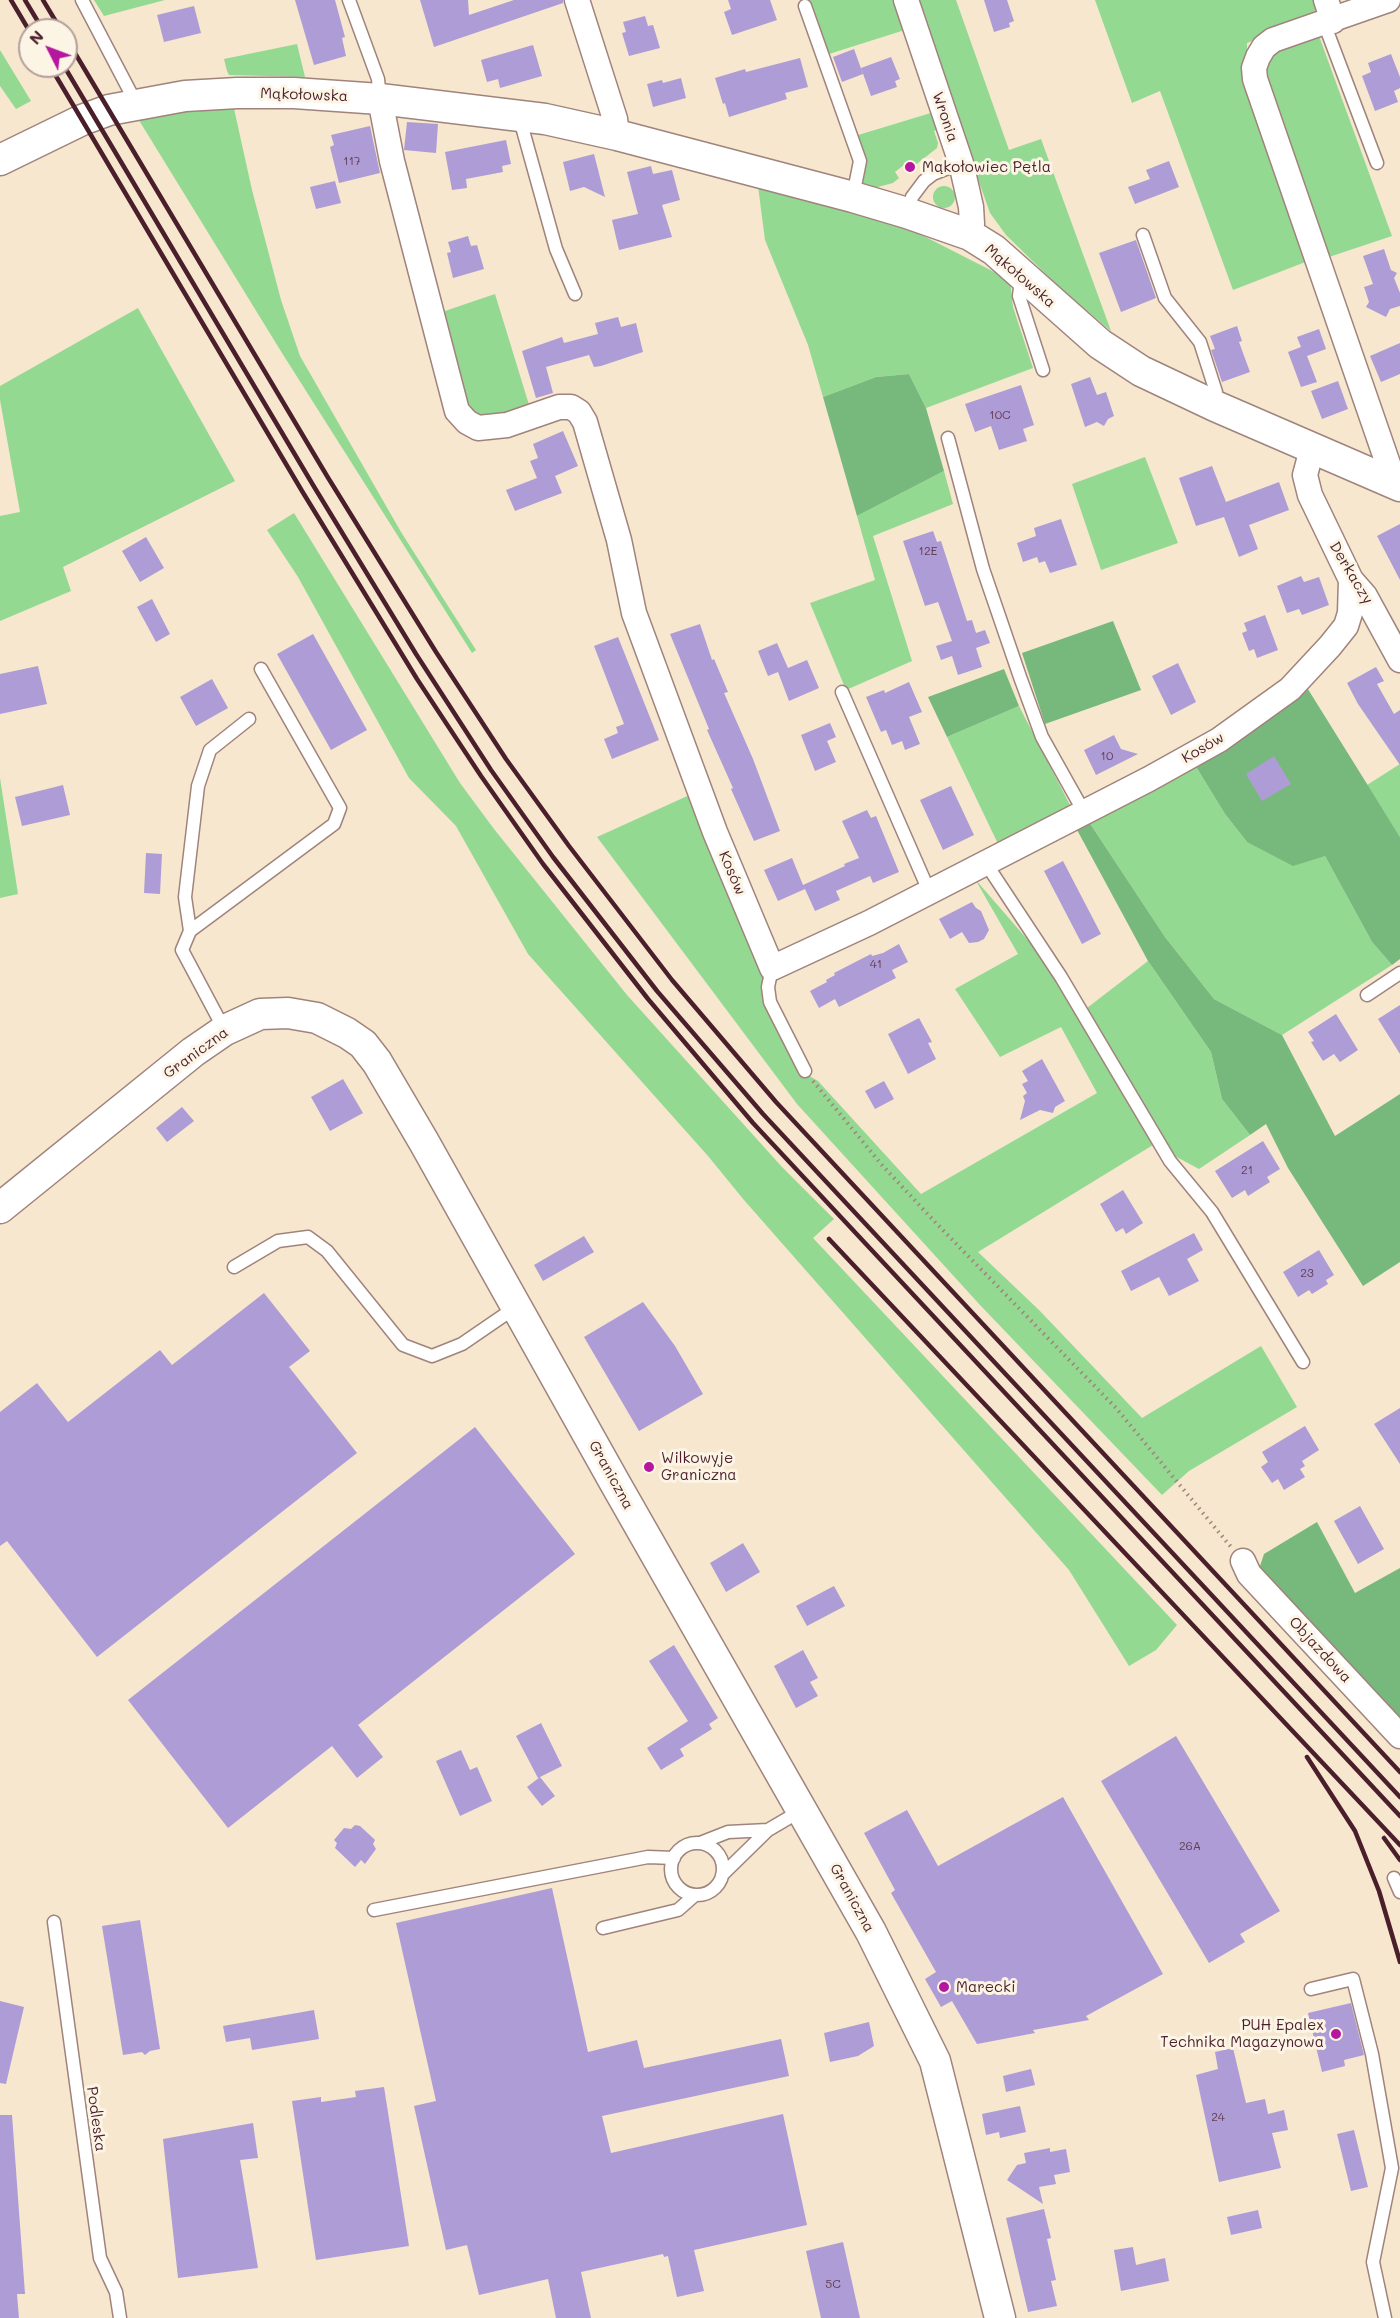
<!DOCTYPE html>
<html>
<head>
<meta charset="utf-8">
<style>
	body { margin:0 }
	#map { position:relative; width:1400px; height:2318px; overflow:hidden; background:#f6e7ce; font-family:Mali,sans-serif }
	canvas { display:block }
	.north { position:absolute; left:18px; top:18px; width:60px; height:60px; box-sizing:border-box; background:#fcf5e5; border:2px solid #b59f9b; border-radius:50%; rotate:312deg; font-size:16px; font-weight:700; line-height:24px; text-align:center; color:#4a1f2b }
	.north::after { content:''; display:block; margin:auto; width:21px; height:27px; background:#b5179e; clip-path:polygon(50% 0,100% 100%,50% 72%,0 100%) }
</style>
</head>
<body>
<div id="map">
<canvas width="1400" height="2318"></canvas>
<div class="north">N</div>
</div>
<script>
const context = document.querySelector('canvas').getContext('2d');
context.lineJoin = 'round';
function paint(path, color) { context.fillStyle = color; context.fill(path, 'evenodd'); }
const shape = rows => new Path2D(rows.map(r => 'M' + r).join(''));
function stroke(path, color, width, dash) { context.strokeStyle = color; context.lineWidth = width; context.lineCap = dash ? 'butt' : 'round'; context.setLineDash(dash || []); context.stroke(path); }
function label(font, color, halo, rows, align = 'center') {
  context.font = font + ' Mali,sans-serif'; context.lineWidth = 6; context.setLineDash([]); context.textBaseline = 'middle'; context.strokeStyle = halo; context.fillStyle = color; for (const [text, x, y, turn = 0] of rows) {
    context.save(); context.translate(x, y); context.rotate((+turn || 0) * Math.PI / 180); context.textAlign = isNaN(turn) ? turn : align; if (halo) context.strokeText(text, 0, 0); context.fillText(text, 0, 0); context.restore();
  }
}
const green = shape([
	[94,0,165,0,104,16],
	[809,0,898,0,908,29,829,54],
	[915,0,956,0,1009,150,1041,139,1111,331,1057,285,1006,235,990,213],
	[1095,0,1318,0,1319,4,1312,16,1247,43,1247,76,1308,261,1233,290,1160,91,1132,103],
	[1319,36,1392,236,1326,258,1263,82,1263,64,1273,52],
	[297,44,305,77,229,75,227,71,224,59],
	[0,50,31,101,16,109,0,86],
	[233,104,252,190,281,300,300,356,401,532,476,650,472,653,282,353,137,117],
	[934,112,939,129,934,131,938,143,937,148,914,166,909,161,895,172,899,178,893,183,874,188,863,185,864,164,855,136],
	[758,186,904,226,1010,280,1013,307,1033,368,926,408,909,374,876,377,823,397,808,345,765,240],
	'933 197a11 11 0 1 1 22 0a11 11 0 1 1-22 0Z',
	[495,294,530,408,491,422,467,415,439,313],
	[138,308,235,481,63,567,71,591,0,621,0,516,20,512,0,400,0,386],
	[1145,457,1178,543,1101,570,1072,484],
	[944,471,953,504,873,536,912,661,846,690,810,603,875,580,857,516],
	[294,513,460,783,494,829,627,995,782,1167,834,1219,813,1238,1177,1625,1156,1650,1129,1666,1069,1570,744,1200,708,1156,528,954,456,826,409,778,298,577,267,530],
	[1019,706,1072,809,999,846,947,737],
	[1400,764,1400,837,1367,785],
	[1195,765,1225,814,1247,842,1325,856,1372,942,1392,965,1282,1035,1214,999,1165,937,1089,822],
	[0,778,18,894,0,898],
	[694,793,766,969,763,994,776,1028,801,1071,818,1081,921,1194,1097,1093,1061,1027,1000,1057,955,989,1018,954,975,879,1033,946,1073,1008,1153,1145,978,1252,1039,1310,1142,1418,1261,1346,1297,1407,1189,1471,1162,1495,980,1305,797,1104,597,837],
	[1148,961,1211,1052,1222,1099,1250,1135,1199,1169,1173,1155,1087,1008]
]);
const forest = shape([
	[909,374,926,408,944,471,857,516,823,397,876,377],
	[1113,621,1141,690,1045,724,1022,653],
	[1004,669,1019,706,947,737,928,697],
	[1306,686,1400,837,1400,959,1392,965,1372,942,1325,856,1293,866,1247,842,1225,814,1195,765],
	[1089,822,1165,937,1214,999,1282,1035,1335,1136,1400,1094,1400,1262,1363,1286,1288,1168,1266,1124,1250,1135,1222,1099,1211,1052,1148,961,1076,828],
	[1317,1522,1355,1593,1400,1568,1400,1725,1258,1572,1264,1554]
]);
const building = shape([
	[295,0,335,0,345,37,342,38,346,56,314,65],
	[420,0,468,0,469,15,514,0,563,0,563,3,434,47],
	[728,0,770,0,777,20,732,35,724,12,731,9],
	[984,0,1007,0,1014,21,1009,23,1010,27,994,32],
	[194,6,201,33,164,42,157,15],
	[645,16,648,26,653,25,660,48,629,56,622,33,626,32,623,22],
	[533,45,542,76,500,88,498,79,487,82,481,60],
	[854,49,863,74,842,82,833,57],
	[1391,54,1400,77,1400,88,1394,91,1398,102,1375,111,1362,76,1371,72,1368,63],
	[891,57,900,79,895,81,897,87,871,96,861,68],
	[800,58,808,87,785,93,787,99,729,117,725,103,723,104,715,78,745,69,746,72],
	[681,78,686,98,653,107,647,84,662,80,663,83],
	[407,122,438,124,436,153,404,150],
	[370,126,380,173,339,183,330,147,334,145,331,135],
	[506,140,511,164,502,166,503,172,466,179,467,188,452,190,445,152],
	[594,154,605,197,584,187,570,191,563,162],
	[1169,161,1179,187,1135,204,1128,187,1150,179,1146,170],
	[651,166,653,174,672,170,680,200,662,205,672,237,619,250,612,220,638,214,627,172],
	[335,181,341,203,316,209,310,187],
	[468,236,471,246,477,245,484,269,453,278,447,253,451,252,448,242],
	[1136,240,1156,298,1121,312,1099,253],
	[1384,249,1391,270,1397,273,1394,278,1400,293,1400,306,1390,309,1386,317,1366,307,1369,302,1364,287,1373,284,1363,256],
	[618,317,621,327,636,323,643,352,601,366,594,367,589,355,546,367,553,393,536,398,522,351,562,337,564,343,598,334,595,323],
	[1237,326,1242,341,1239,342,1250,372,1222,382,1211,350,1215,349,1210,336],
	[1319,329,1326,349,1307,356,1317,382,1301,387,1288,352,1301,347,1297,337],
	[1400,343,1400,374,1381,382,1370,356],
	[1090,377,1097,395,1106,392,1114,416,1108,419,1104,426,1097,422,1085,427,1071,384],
	[1338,381,1348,409,1322,419,1311,391],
	[1021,385,1034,425,1023,429,1027,441,999,450,991,426,975,432,965,404],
	[563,431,578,466,555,476,562,493,515,511,506,490,537,478,530,461,538,458,533,444],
	[1212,466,1226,502,1279,482,1289,510,1249,525,1258,549,1239,557,1224,517,1196,526,1179,478],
	[1061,519,1077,565,1050,573,1045,561,1039,563,1037,557,1023,562,1017,543,1036,536,1034,528],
	[1400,524,1400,580,1377,536],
	[933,531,937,542,941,541,967,621,972,620,976,633,985,630,990,643,976,648,982,667,958,675,952,656,941,660,936,646,952,641,938,602,925,606,903,541],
	[146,537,164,568,140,582,122,551],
	[1301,576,1304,582,1319,577,1329,605,1302,615,1299,609,1287,613,1277,586],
	[152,599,170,634,156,642,137,607],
	[1265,615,1278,650,1257,658,1254,649,1249,651,1242,633,1247,631,1244,623],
	[700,624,712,660,714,659,728,692,724,693,753,759,780,831,754,841,731,789,733,788,707,730,709,729,670,634],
	[313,634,367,730,331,750,277,654],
	[618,637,659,740,612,759,604,739,618,733,616,727,624,724,594,646],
	[777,643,788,668,807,660,819,688,789,701,778,672,768,676,758,651],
	[1178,663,1196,702,1171,715,1152,676],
	[38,666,47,704,0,714,0,674],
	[1376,667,1384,681,1377,684,1394,714,1400,710,1400,765,1358,704,1347,683],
	[212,679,228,708,196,726,180,697],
	[909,682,922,712,909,717,920,744,905,750,902,741,892,745,886,730,881,732,866,697,884,690,885,693],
	[830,723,836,737,827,741,836,762,815,771,801,735],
	[1114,735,1121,749,1138,754,1096,775,1084,750],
	[1274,756,1291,784,1262,801,1246,774],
	[63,785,70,815,22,826,15,797],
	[951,786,974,835,943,850,920,800],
	[867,810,871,818,876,816,899,872,873,883,870,876,836,891,840,900,815,911,805,889,778,901,764,870,792,858,803,885,845,866,844,864,859,858,842,821],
	[146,853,162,854,160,894,144,893],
	[1063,861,1101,934,1082,944,1044,871],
	[972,902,976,908,981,911,989,930,984,939,978,942,969,943,962,932,950,939,939,919],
	[899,944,908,962,892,970,896,978,839,1007,835,999,819,1008,810,991,827,982,826,980,835,975,834,973,871,954,872,956,883,953],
	[1400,1005,1400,1054,1378,1019],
	[1336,1014,1358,1050,1340,1062,1334,1054,1323,1061,1311,1042,1314,1041,1308,1032],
	[919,1018,932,1042,928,1043,936,1059,908,1074,888,1034],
	[1042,1059,1065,1101,1055,1107,1053,1113,1040,1110,1020,1120,1025,1101,1023,1096,1027,1093,1022,1084,1028,1081,1022,1071],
	[343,1079,363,1113,330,1131,311,1097],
	[884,1081,894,1099,875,1109,865,1091],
	[182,1107,194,1121,167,1142,156,1128],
	[1263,1141,1280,1169,1267,1177,1270,1182,1248,1196,1245,1190,1232,1198,1215,1171],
	[1123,1190,1143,1223,1126,1234,1123,1228,1116,1232,1100,1204],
	[1194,1233,1203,1250,1187,1259,1199,1281,1169,1296,1159,1277,1131,1291,1121,1271],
	[584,1236,594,1252,543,1281,534,1265],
	[1319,1250,1334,1275,1326,1280,1328,1284,1312,1294,1309,1290,1298,1297,1283,1272],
	[264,1293,310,1351,289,1367,357,1453,97,1657,7,1541,0,1546,0,1412,37,1383,68,1422,160,1350,172,1365],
	[643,1302,675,1346,703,1394,639,1431,584,1337],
	[1400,1408,1400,1464,1374,1424],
	[1305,1426,1319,1450,1302,1461,1305,1466,1300,1469,1305,1477,1284,1490,1278,1479,1272,1483,1261,1467,1268,1462,1262,1452],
	[475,1427,575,1554,358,1725,383,1757,357,1778,332,1746,228,1828,128,1700],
	[1360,1506,1384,1549,1358,1564,1334,1521],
	[743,1543,760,1572,726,1592,710,1563],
	[834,1586,845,1606,807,1626,796,1606],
	[674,1645,718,1718,709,1724,712,1729,680,1749,684,1756,661,1770,647,1748,688,1721,649,1661],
	[803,1650,818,1678,810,1682,818,1696,796,1708,774,1666],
	[541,1723,562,1766,538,1778,516,1736],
	[1176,1736,1280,1911,1240,1934,1245,1942,1209,1963,1101,1781],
	[461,1750,470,1770,477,1767,492,1801,460,1816,436,1761],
	[540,1777,555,1796,542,1806,527,1787],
	[1063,1797,1163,1974,1086,2016,1089,2020,1033,2030,1035,2033,977,2044,952,2001,941,2007,925,1979,936,1972,891,1893,895,1890,864,1833,907,1810,938,1866],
	[355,1825,360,1826,373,1838,375,1840,373,1844,376,1849,365,1864,361,1860,355,1867,335,1848,337,1843,334,1840,344,1828,351,1829],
	[552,1888,588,2052,637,2040,644,2068,781,2039,789,2076,602,2116,611,2153,783,2114,807,2225,694,2250,704,2291,677,2297,668,2256,664,2257,663,2254,581,2272,591,2318,556,2318,548,2279,479,2295,467,2245,446,2250,414,2106,436,2101,396,1923],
	[140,1920,160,2049,150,2051,145,2055,142,2052,123,2055,102,1926],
	[0,2001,24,2007,6,2084,0,2083],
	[1351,2003,1364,2055,1344,2060,1345,2066,1322,2072,1308,2013],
	[314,2010,319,2039,252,2050,250,2038,226,2042,223,2026],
	[869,2022,874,2046,858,2056,830,2062,824,2033],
	[1233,2048,1246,2103,1265,2099,1268,2114,1284,2110,1288,2130,1272,2133,1281,2168,1219,2182,1196,2075,1218,2069,1215,2052],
	[1031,2069,1035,2085,1006,2092,1003,2076],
	[384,2087,409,2246,316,2260,292,2101,321,2097,321,2102,356,2097,355,2091],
	[1020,2106,1026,2132,1000,2138,999,2132,986,2135,982,2114],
	[0,2115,12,2115,25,2294,17,2294,19,2318,0,2318],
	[253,2123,258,2158,240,2160,258,2268,178,2278,163,2139],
	[1354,2130,1368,2187,1351,2191,1337,2134],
	[1050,2148,1050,2152,1066,2149,1070,2172,1054,2175,1056,2184,1039,2187,1043,2204,1007,2180,1017,2165,1026,2163,1024,2153],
	[1044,2209,1051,2238,1047,2239,1056,2280,1051,2281,1057,2306,1028,2312,1006,2218],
	[1258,2210,1262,2228,1231,2235,1227,2217],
	[843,2242,860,2318,821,2318,806,2251],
	[1133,2247,1136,2265,1165,2258,1169,2281,1121,2291,1114,2250]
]);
const path = shape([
	[813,1081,881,1164,935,1222,1116,1408,1231,1547]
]);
const service = shape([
	[82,0,136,103],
	[349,0,378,79,380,99],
	[805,6,860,161,853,196],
	[1324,23,1377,163],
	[519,116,556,249,575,294],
	[907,213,912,197,924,181,933,174,961,163],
	[1143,235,1165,298,1200,342,1216,392,1215,405],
	[1021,279,1019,296,1043,370],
	[948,438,983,569,1020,677,1042,737,1084,812],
	[842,692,929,891],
	[985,862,1061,977,1170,1161,1212,1212,1303,1362],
	[190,931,185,897,198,786,210,750,249,719],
	[772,968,768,987,770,1002,805,1071],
	[1367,995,1400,973],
	[224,1029,182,950,190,931,334,824,340,808,261,669],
	[234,1267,278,1241,308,1237,327,1251,403,1345,432,1356,462,1344,516,1307],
	[700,1843,728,1832,768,1830],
	'671 1869a26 26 0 1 1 52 0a26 26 0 1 1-52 0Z',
	[722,1875,768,1830,802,1810],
	[1394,1878,1400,1892],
	[374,1910,648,1857,674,1858],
	[54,1922,100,2258,116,2292,120,2318],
	[603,1928,678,1910,695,1895],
	[1311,1989,1353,1979,1372,2054,1392,2168,1373,2262,1385,2318]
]);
const minor = shape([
	[577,0,615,119,617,135],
	[906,0,961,163,971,207,972,224,970,235],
	[1326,0,1333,21],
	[1388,0,1273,40,1264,47,1258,57,1254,68,1255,79,1395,484],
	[380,99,392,161,457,411,467,422,478,428,507,425,559,407,571,407,579,412,585,422,619,540,634,613,715,832,772,968,869,923,1149,779,1219,740,1290,689,1330,646,1346,626,1350,613,1351,580],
	[1312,449,1305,475,1310,495,1351,580,1365,596,1400,660],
	[1243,1561,1249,1574,1400,1736]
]);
const tertiary = shape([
	[0,160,82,120,109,110,185,96,237,93,294,93,380,99,545,119,617,135,853,197,907,213,970,235,994,250,1100,344,1141,371,1215,406,1400,486],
	[0,1208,193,1052,225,1030,260,1014,288,1013,317,1018,347,1033,363,1044,377,1062,424,1142,615,1483,871,1932,935,2061,1000,2318]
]);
const rail = shape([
	[11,0,30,32],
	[25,0,43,30],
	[43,0,61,30],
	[66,38,327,476,436,652,506,759,569,846,672,980,776,1102,1400,1772],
	[50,66,302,491,417,679,481,776,543,864,648,999,753,1123,1400,1816],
	[64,66,313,485,416,654,491,770,553,857,657,991,763,1114,1400,1797],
	[829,1239,1400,1845],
	[1307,1757,1355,1831,1379,1891,1400,1962],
	[1384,1838,1400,1860]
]);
const markers = [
	[910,167,6,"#b5179e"],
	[649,1467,6,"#b5179e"],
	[944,1987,6,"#b5179e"],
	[1336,2034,6,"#b5179e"]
];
const numberNames = [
	["117",352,161],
	["10C",1000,415],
	["12E",928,551],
	["10",1107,756],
	["41",876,964],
	["21",1247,1170],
	["23",1307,1273],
	["26A",1190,1846],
	["24",1218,2117],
	["5C",833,2284]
];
const streetNames = [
	["Mąkołowska",304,95,2],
	["Wronia",945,117,71],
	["Mąkołowska",1020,276,41],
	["Derkaczy",1351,573,59],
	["Kosów",1203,748,-30],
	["Kosów",732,873,67],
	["Graniczna",196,1053,-36],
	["Graniczna",611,1475,61],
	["Objazdowa",1320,1650,47],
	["Graniczna",852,1898,61],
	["Podleska",96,2119,82]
];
const poiNames = [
	["Mąkołowiec Pętla",922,167],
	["Wilkowyje",661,1458],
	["Graniczna",661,1475],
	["Marecki",956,1987],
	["PUH Epalex",1324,2025,"right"],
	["Technika Magazynowa",1324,2042,"right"]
];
paint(green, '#94d992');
paint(forest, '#77b97c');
paint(building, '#ae9cd6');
stroke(service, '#a0837c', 15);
stroke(minor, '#a0837c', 27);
stroke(tertiary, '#a0837c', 33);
stroke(path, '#a0837c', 4, [1.5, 4.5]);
stroke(service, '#fff', 12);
stroke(minor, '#fff', 24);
stroke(tertiary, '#fff', 30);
stroke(rail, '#4a1f2b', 4.5);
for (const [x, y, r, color] of markers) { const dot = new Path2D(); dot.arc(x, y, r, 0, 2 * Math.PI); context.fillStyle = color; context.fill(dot); stroke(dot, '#fcf5e5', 2); }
label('12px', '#633e56', null, numberNames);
label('15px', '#4a1f2b', '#fcf5e5', streetNames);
label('15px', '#4a1f2b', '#fcf5e5', poiNames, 'left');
</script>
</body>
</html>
